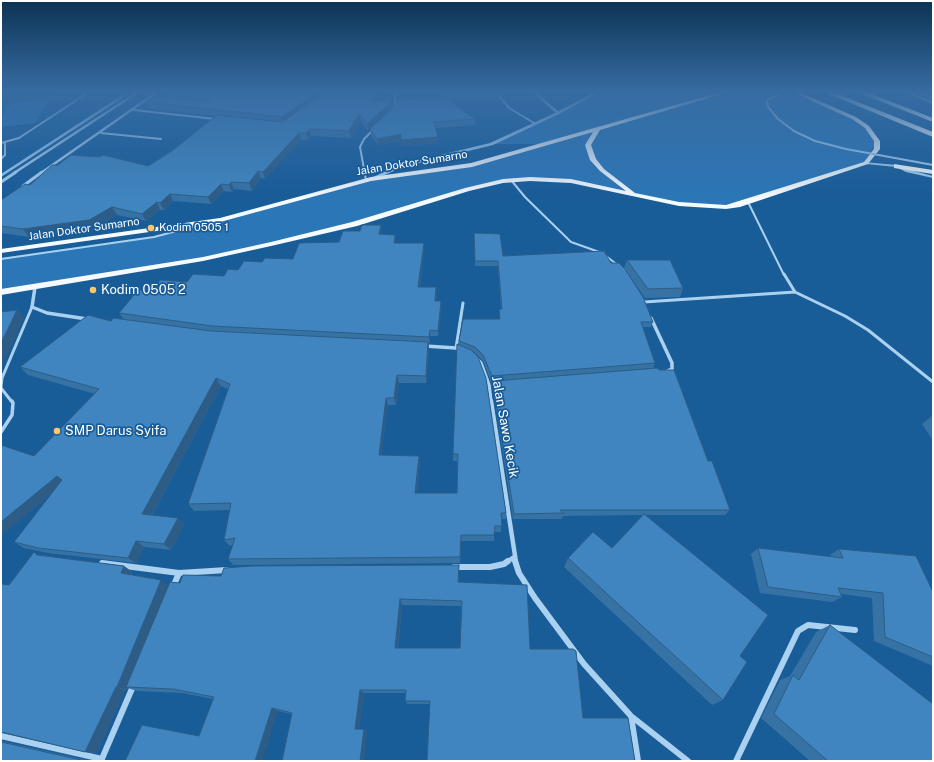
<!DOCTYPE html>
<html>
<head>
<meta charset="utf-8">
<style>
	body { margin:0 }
	#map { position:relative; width:934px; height:762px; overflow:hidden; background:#185c98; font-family:"Public Sans",sans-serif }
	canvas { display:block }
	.frame { position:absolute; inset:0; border:2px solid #fff; pointer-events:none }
</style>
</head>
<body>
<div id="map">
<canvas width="934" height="762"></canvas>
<div class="frame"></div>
</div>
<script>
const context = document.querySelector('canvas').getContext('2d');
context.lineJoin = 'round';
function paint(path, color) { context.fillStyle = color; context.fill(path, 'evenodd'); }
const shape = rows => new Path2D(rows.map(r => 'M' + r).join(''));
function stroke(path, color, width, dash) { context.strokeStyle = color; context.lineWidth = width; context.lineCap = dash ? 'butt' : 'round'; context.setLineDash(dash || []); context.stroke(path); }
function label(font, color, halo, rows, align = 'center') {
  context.font = font + ' "Public Sans",sans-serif'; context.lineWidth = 3.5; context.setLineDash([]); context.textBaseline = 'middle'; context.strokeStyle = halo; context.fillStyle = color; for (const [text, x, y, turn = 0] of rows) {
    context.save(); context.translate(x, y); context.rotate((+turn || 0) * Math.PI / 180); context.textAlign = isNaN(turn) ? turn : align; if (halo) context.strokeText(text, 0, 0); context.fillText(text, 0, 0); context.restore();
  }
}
const green = shape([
	[598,92,794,92,853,118,873,134,877,149,865,163,724,207,700,207,571,181,503,181,354,224,243,251,1,291,1,258,152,237,366,180,472,165,542,144,491,144,559,113],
	[50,99,35,123,1,127,1,117,11,103]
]);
const stream = shape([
	[127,92,132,92,1,177,1,174,127,92]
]);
const serviceFar2 = shape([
	[395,92,395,106],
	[907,92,933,103],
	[500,97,509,108,534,123],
	[134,110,215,119],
	[101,133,161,139],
	[1,143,19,138,89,92],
	[1,159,5,155,5,143],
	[366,180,360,147,364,139,372,131],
	[511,180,525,197,571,242,602,253,619,266],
	[748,202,784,275],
	[1,259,154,237,199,225]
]);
const serviceFar1 = shape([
	[784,274,795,292,845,316,868,330,933,382],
	[643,300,644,302,795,292],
	[456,348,463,303],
	[1,387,2,378,32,307],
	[1,388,12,402]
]);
const service = shape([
	[1,432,12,415,13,403,12,401]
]);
const minorFar4 = shape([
	[534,92,558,113],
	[14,173,138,92],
	[41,173,157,92]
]);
const minorFar3 = shape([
	[1,182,16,172],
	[23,186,42,172]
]);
const minorFar2 = shape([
	[35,287,32,307,47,313,87,319],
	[651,318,672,363,672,369,667,371],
	[425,346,456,348,461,350],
	[477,359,481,363,489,385,491,402]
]);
const minorFar1 = shape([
	[491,401,516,562],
	[507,562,514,557]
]);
const minor = shape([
	[515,561,519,573,535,598,584,664,631,716,688,761],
	[102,563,179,573,227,570],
	[454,567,490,567,504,564,508,561],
	[173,587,179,573],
	[631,716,638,761],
	[1,736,102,759],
	[101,761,134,684],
	[736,761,798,631,808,625,855,630]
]);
const tertiary = shape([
	[595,92,600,92,559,114,493,145,403,167,373,180,369,179,399,165,490,143,557,112,595,92],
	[912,92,918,92,933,97,933,99,912,92],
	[864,162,897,165,910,170,933,176,933,178,906,172,896,167,866,164,864,164,864,162]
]);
const primary = shape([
	[721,92,729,92,600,130,591,145,596,159,604,169,635,193,679,202,726,205,864,162,871,153,874,149,874,141,865,128,852,119,792,92,799,92,856,117,869,126,880,141,880,149,868,164,740,207,726,209,679,206,571,183,530,181,503,183,469,191,357,226,271,246,203,261,1,295,1,289,203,257,271,242,352,222,465,188,503,179,530,177,571,179,626,191,600,171,590,160,585,145,593,132,472,167,371,181,220,222,1,253,1,249,220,218,371,177,471,163,721,92]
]);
const motorway = shape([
	[824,92,833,92,933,132,933,137,824,92],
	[857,92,866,92,933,118,933,122,857,92],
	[894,164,933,170,933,174,894,168,894,164]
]);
const serviceBridge = shape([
	[782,92,767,101,768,107,778,119,794,131,815,141,846,149,933,165]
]);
const wall = shape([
	[439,92,505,92,505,96,500,95,491,96,490,99,447,99,475,119,475,125,436,128,438,143,402,146,401,141,378,145,371,135,370,129,368,131,360,120,351,138,311,136,308,140,301,140,265,179,261,178,252,191,234,189,232,192,224,191,211,204,173,201,164,210,160,210,146,221,117,215,94,228,29,237,1,233,1,200,30,185,148,166,172,151,216,116,149,109,146,102,165,98,163,93,377,101,392,107,392,109,439,98],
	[381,225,382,231,381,234,395,235,396,241,396,243,424,243,424,249,420,287,436,287,437,293,436,301,441,301,442,307,438,336,430,336,430,343,429,343,429,350,426,383,399,383,396,405,388,405,381,455,419,456,420,462,417,493,457,493,457,461,453,461,453,454,459,341,499,319,499,309,501,309,498,266,475,266,474,233,503,256,611,263,653,322,651,327,643,327,655,363,653,368,491,382,483,361,474,352,472,351,506,513,506,519,501,519,501,532,494,532,494,541,461,541,460,563,233,565,228,559,233,545,230,546,224,540,230,510,194,511,188,504,228,389,221,386,152,515,178,518,184,524,171,550,144,547,136,563,48,553,24,548,14,542,50,495,34,456,95,394,28,375,20,367,111,321,123,319,119,313,153,291,187,282,224,276,238,270,262,262,293,259,339,242,360,231],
	[627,260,683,288,680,297,645,298,624,268],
	[659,370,708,461,730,510,725,515,646,515,740,656,723,700,712,705,564,567,568,558,612,548,643,515,563,516,562,519,513,519,493,388,493,381],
	[932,416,933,416,933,441,922,424],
	[758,548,831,557,830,555,839,549,933,592,933,666,874,641,872,598,841,594,842,597,832,602,760,593,751,554],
	[40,555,124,566,132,572,131,575,168,585,221,576,459,565,459,583,530,649,583,718,635,761,430,704,407,704,405,701,405,693,364,693,359,729,367,731,278,711,199,736,213,699,182,693,137,691,128,688,127,690,125,690,97,753,85,752,9,585],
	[402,605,461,606,460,648,398,648],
	[830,625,933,761,810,761,761,718,780,680,790,676,816,632],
	[1,741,91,761,1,761]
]);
const shadedWall = shape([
	[1,92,65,92,64,94,1,99],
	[318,92,328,92,283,123,282,117],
	[378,92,384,92,370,108,369,101],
	[491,92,500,92,500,95,491,96],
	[391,100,392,109,368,131,367,124],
	[359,114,360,120,351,138,349,131],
	[310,129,311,136,308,140,306,133],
	[299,133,301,140,265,179,263,172],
	[401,134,438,137,438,143,402,146,401,141,378,145,377,139],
	[258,171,261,178,252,191,249,183],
	[231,182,234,189,232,192,229,185],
	[221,184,224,191,211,204,208,197],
	[170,194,173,201,164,210,160,203],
	[157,202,160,210,146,221,142,214],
	[112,207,117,215,94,228,29,237,23,229],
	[381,225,382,231,380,240,379,234],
	[395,235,396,241,394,249,394,243],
	[424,243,424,249,419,293,418,287],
	[436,287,437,293,435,307,435,301],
	[441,301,442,307,438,336,438,331],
	[17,310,24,317,16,337,1,367,1,343],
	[430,330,430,343,429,337],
	[428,342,429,350,426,383,426,376],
	[397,375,399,383,396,405,394,398],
	[216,378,221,386,149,520,142,514],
	[386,398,388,405,380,462,379,455],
	[419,456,420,462,416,499,415,493],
	[57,476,66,482,1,536,1,522],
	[178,518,184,524,171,550,164,544],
	[136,541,144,547,136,563,128,558],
	[124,566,132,572,129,578,121,573],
	[161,580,169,586,126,687,128,688,127,690,117,687],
	[400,599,402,605,397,652,395,648],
	[116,687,125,690,97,753,85,752],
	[360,690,364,693,359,731,355,729],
	[272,708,278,711,262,761,255,761],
	[364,729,367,731,364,761,360,761]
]);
const building = shape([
	[164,92,318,92,282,117,146,102,156,97,209,101,210,99,208,97,163,93,164,92],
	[325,92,378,92,369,101,391,100,391,102,367,124,359,114,349,131,310,129,306,133,299,133,263,172,258,171,249,183,231,182,229,185,221,184,208,197,170,194,160,203,157,202,142,214,112,207,89,220,23,229,1,226,1,200,25,184,30,185,52,165,58,165,71,155,100,157,103,155,148,166,172,151,217,115,282,122,325,92],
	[445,98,475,119,434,122,438,137,401,140,401,134,377,139,370,129,395,106,396,100,445,98],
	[362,225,381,225,379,234,395,235,394,243,424,243,418,287,436,287,435,301,441,301,438,331,430,330,429,337,212,326,119,313,138,290,153,291,160,280,187,282,193,274,224,276,228,269,238,270,244,261,262,262,265,258,293,259,299,243,339,242,343,231,360,231,362,225],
	[474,233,500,234,503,256,604,251,611,263,619,263,625,269,643,297,653,322,641,322,655,363,492,376,483,355,475,347,459,341,463,319,500,319,499,309,502,309,498,261,475,261,474,233],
	[627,260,670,260,683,288,648,289,627,260],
	[17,310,8,329,1,343,1,312,17,310],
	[88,315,111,321,113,318,211,331,428,342,426,376,397,375,394,398,386,398,379,455,419,456,415,493,457,493,458,454,453,454,457,344,471,350,478,357,486,378,506,513,501,513,502,526,495,526,494,535,461,535,460,557,228,559,235,538,224,540,231,503,188,504,230,384,216,378,142,514,178,518,164,544,136,541,128,558,38,548,14,542,62,480,57,476,1,522,1,445,34,456,99,389,20,367,88,315],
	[658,368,659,370,674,370,708,461,712,461,730,510,560,510,564,513,514,514,493,381,658,368],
	[644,514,768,615,740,656,747,662,723,700,568,558,593,532,612,548,644,514],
	[758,548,843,558,839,549,916,556,933,592,933,657,885,637,883,593,838,588,842,597,768,587,758,548],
	[34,552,37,555,124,566,121,573,161,580,117,687,116,687,85,752,1,732,1,584,9,585,34,552],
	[459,565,458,582,527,585,530,649,573,649,576,651,583,718,628,718,635,761,427,761,430,701,405,701,406,690,360,690,355,729,364,729,360,761,282,761,292,713,272,708,255,761,125,761,142,725,199,736,214,697,173,689,126,687,170,582,180,583,183,575,221,576,224,568,253,566,459,565],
	[400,599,462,601,460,648,395,648,400,599],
	[830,625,933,704,933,761,828,761,774,714,793,675,799,680,830,625],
	[1,742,81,760,81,761,1,761,1,742]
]);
const markers = [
	[151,228,4,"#ffc66b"],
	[93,290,4,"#ffc66b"],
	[57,431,4,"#ffc66b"]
];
const farStreetnames = [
	["Jalan Doktor Sumarno",412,163,-9],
	["Jalan Doktor Sumarno",84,229,-8]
];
const farPoinames = [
	["Kodim 0505 1",159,228]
];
const poiNames = [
	["Kodim 0505 2",101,290],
	["SMP Darus Syifa",65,431]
];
const streetNames = [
	["Jalan Sawo Kecik",505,427,80]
];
paint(green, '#2b76b6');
paint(stream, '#9ecef4');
stroke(serviceFar2, '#abd1f1', 2);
stroke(serviceFar1, '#abd1f1', 3);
stroke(service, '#abd1f1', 3.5);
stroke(minorFar4, '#abd1f1', 2.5);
stroke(minorFar3, '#abd1f1', 3);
stroke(minorFar2, '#abd1f1', 3.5);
stroke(minorFar1, '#abd1f1', 4.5);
stroke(minor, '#abd1f1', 6);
paint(tertiary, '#abd1f1');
paint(primary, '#f5faff');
paint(motorway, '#fff');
stroke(serviceBridge, '#abd1f1', 2);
paint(wall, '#3772a4');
paint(shadedWall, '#2d5d86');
paint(building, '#4085bf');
stroke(building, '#2d5d86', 1);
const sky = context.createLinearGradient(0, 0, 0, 199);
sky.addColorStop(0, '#0d3354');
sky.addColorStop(0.46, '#376ca2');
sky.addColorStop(1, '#376ca200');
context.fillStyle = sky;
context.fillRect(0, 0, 934, 199);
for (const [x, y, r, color] of markers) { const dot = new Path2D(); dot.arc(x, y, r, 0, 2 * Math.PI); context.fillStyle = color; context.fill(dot); stroke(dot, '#185c98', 1.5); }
label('11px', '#fff', '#185c98', farStreetnames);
label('11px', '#fff', '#185c98', farPoinames, 'left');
label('13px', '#fff', '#185c98', poiNames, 'left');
label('13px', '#fff', '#185c98', streetNames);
</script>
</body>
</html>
